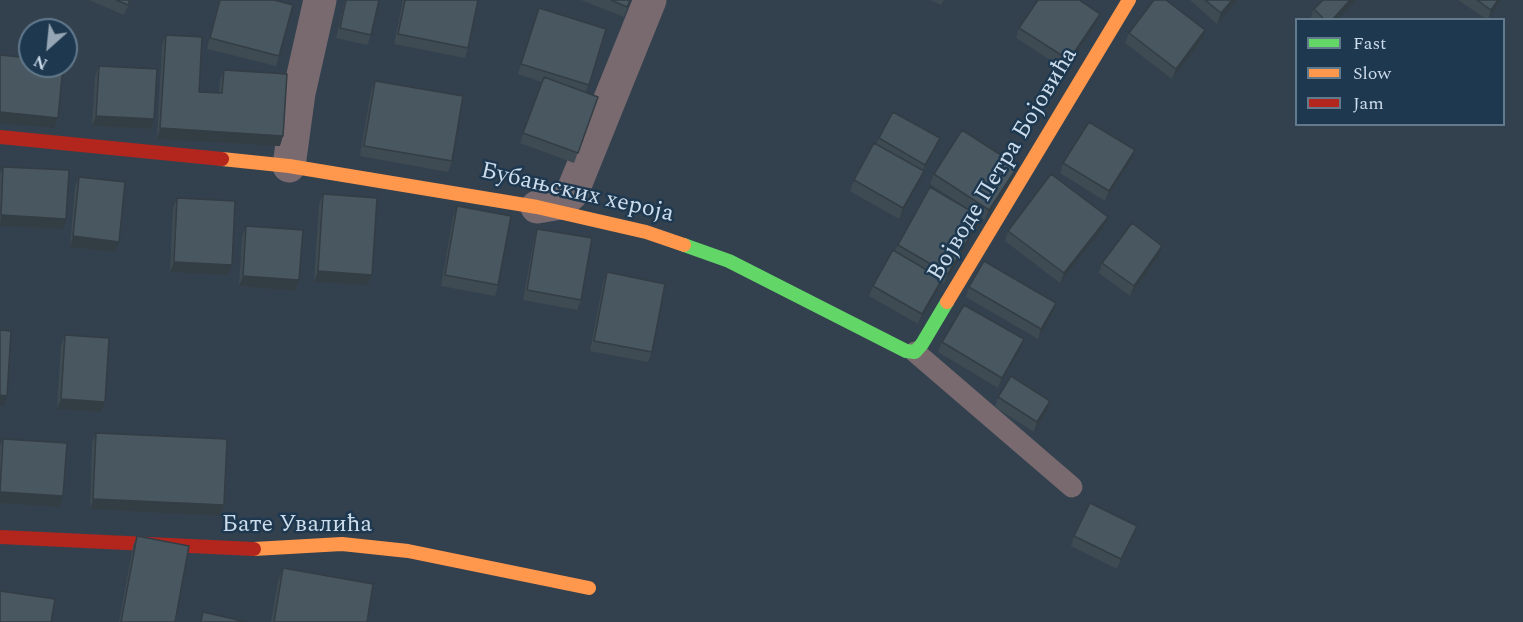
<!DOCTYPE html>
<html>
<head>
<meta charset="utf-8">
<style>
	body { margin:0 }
	#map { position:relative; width:1523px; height:622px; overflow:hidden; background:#33414f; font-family:Spectral,serif }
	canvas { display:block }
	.legend { position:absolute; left:1295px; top:18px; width:210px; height:108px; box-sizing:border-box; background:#1d384f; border:2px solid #637a8d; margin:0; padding:8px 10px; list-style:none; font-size:18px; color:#ccdceb }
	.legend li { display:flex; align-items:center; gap:12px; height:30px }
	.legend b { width:30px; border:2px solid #637a8d }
	.north { position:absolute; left:18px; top:18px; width:60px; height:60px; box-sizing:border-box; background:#1d384f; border:2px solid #637a8d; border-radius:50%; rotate:207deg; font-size:16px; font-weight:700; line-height:24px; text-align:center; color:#ccdceb }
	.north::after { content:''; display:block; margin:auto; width:21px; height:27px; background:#96a6b4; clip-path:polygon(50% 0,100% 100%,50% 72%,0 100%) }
</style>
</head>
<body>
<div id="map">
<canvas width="1523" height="622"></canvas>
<ul class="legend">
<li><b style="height:8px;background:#63d668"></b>Fast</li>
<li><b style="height:8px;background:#ff974d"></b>Slow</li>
<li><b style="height:8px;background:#b3261e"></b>Jam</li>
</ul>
<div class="north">N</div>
</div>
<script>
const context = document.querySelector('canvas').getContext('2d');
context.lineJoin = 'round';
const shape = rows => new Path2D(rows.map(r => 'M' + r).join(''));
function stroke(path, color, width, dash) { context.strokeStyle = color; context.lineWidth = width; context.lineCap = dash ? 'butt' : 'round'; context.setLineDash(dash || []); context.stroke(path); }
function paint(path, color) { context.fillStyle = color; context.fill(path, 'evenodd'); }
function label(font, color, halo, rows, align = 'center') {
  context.font = font + ' Spectral,serif'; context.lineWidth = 5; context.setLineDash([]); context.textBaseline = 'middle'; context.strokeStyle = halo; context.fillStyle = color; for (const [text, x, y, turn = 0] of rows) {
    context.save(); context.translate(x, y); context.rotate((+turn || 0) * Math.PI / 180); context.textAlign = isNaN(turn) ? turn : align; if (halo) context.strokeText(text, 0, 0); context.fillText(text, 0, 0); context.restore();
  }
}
const lane = shape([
	[915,352,1072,487]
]);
const street = shape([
	[289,166,299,93,320,0],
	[537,207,561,203,572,193,650,0]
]);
const fast = shape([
	[684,245,729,261,906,351,915,352,922,344,947,302]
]);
const slow = shape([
	[222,159,289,166,537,207,646,232,684,245],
	[947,302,1129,0],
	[254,549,342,544,408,551,589,588]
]);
const jam = shape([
	[0,137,222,159],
	[0,537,254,549]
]);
const wall = shape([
	[89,0,131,0,124,15],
	[219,0,274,0,279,56,276,66,207,49],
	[345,0,379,0,371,35,367,45,336,38],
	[403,0,478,0,468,48,465,58,394,44],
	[581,0,630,0,624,17],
	[930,0,944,0,941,5],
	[1190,0,1238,0,1217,24],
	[1458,0,1501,0,1488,20],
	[539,8,606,29,586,92,598,97,574,163,520,143,542,82,518,74],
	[1314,9,1338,20,1310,20],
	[1100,14,1096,24,1066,70,1016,38,1019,28],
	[1129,33,1202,40,1172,79,1125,43],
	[166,35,199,92,219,93,220,80,224,70,280,146,157,139,162,45],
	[99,66,154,119,151,129,92,126,95,76],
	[375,81,452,161,448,172,360,156,371,91],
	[879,138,940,138,936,148,924,171,920,181,899,219,850,191,854,180,876,145],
	[1131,160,1105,201,1060,173,1063,163],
	[3,167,63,229,0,226,0,175],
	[934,174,1014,176,985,220,980,217,977,227,944,284,941,282,939,289,918,324,869,296,873,286,895,251,898,245,976,214,930,184],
	[79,177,115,252,70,247,75,187],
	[323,194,372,275,368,285,314,282,319,204],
	[177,198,228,275,170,272,173,208],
	[457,206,498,285,495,296,441,286,453,217],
	[1108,217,1104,227,1060,283,1005,241,1008,231],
	[246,226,299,280,295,291,239,286,242,237],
	[537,229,581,300,577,310,523,300,534,239],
	[1159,256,1130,296,1099,273,1102,263],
	[607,272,652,352,648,362,590,351,603,283],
	[969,287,1056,303,1053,313,1038,339,966,297],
	[65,335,101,412,57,409,61,345],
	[942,342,1020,350,998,388,938,352],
	[998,397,1050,401,1047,411,1034,432,995,407],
	[96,433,224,505,220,516,90,509,92,443],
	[3,439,63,496,60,507,0,503,0,446],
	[1137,526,1133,536,1117,569,1071,546,1074,536],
	[137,536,175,622,119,622,133,546],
	[283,568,367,622,271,622,278,582]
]);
const shadedWall = shape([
	[1232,0,1238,0,1217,24,1221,13],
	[1350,0,1356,0,1338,20,1332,20],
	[1498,0,1501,0,1488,20,1491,10],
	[1100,14,1096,24,1066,70,1069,60],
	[1205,30,1202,40,1172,79,1176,69],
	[0,112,58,118,54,128,0,123],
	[96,116,154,119,151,129,92,126],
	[160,128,283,136,280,146,157,139],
	[940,138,936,148,921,175,925,165],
	[1135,150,1131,160,1105,201,1109,191],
	[1018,166,1014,176,985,220,989,210],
	[924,171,920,181,899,219,903,208],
	[1,215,66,219,63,229,0,226],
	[981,217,977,227,944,284,948,274],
	[1108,217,1104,227,1060,283,1064,273],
	[73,236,119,242,115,252,70,247],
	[1162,246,1159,256,1130,296,1134,286],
	[174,262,232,265,228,275,170,272],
	[318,271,372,275,368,285,314,282],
	[243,276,299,280,295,291,239,286],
	[942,279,939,289,918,324,922,314],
	[1056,303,1053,313,1038,339,1041,329],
	[1024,339,1020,350,998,388,1002,378],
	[0,395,7,396,4,406,0,406],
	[61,399,105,402,101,412,57,409],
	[1050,401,1047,411,1034,432,1037,422],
	[0,492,63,496,60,507,0,503],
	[93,499,224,505,220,516,90,509],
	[1137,526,1133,536,1117,569,1121,559]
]);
const building = shape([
	[116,0,130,0,128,5,116,0],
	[220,0,274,0,293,5,279,56,210,38,220,0],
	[346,0,379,0,371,35,340,28,346,0],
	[405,0,478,0,468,48,398,34,405,0],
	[611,0,630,0,627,7,611,0],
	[1038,0,1079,0,1100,14,1069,60,1019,28,1038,0],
	[1154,0,1166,0,1205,30,1176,69,1129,33,1154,0],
	[1205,0,1232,0,1221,13,1205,0],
	[1323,0,1350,0,1332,20,1325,20,1314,9,1323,0],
	[1477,0,1498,0,1491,10,1477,0],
	[539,8,606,29,589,85,521,64,539,8],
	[166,35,202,37,199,92,222,93,224,70,287,74,283,136,160,128,166,35],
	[0,55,30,58,30,66,63,66,58,118,0,112,0,55],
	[99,66,157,69,154,119,96,116,99,66],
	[544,77,598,97,578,153,523,133,544,77],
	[375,81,463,96,452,161,364,146,375,81],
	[893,112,940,138,925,165,879,138,893,112],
	[1089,122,1135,150,1109,191,1063,163,1089,122],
	[962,130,1018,166,989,210,934,174,962,130],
	[874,143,924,171,903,208,854,180,874,143],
	[3,167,69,170,66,219,1,215,3,167],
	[1051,174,1108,217,1064,273,1008,231,1051,174],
	[79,177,125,182,119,242,73,236,79,177],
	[930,187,981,217,948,274,898,245,930,187],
	[323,194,377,198,372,275,318,271,323,194],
	[177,198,235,201,232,265,174,262,177,198],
	[457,206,511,216,498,285,445,275,457,206],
	[1132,223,1162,246,1134,286,1102,263,1132,223],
	[246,226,303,230,299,280,243,276,246,226],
	[537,229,592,238,581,300,527,290,537,229],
	[893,250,942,279,922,314,873,286,893,250],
	[984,261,1056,303,1041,329,969,287,984,261],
	[607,272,665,284,652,352,594,341,607,272],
	[964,305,1024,339,1002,378,942,342,964,305],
	[0,330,11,331,7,396,0,395,0,330],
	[65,335,109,338,105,402,61,399,65,335],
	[1011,376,1050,401,1037,422,998,397,1011,376],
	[96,433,227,439,224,505,93,499,96,433],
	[3,439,67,443,63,496,0,492,3,439],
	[1090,503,1137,526,1121,559,1074,536,1090,503],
	[137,536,189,546,175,622,121,622,137,536],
	[283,568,373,584,367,622,274,622,283,568],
	[0,591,55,599,51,622,0,622,0,591],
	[203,612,246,622,201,622,203,612]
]);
const streetNames = [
	["Војводе Петра Бојовића",1004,165,-59],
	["Бубањских хероја",577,194,13],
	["Бате Увалића",297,526]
];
stroke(lane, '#796a6f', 21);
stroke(street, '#796a6f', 33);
stroke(fast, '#63d668', 14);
stroke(slow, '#ff974d', 14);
stroke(jam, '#b3261e', 14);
paint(wall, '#3f4b53');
paint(shadedWall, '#333d44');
paint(building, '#495761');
stroke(building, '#333d44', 1.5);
label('24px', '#ccdceb', '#1d384f', streetNames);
</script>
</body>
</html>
